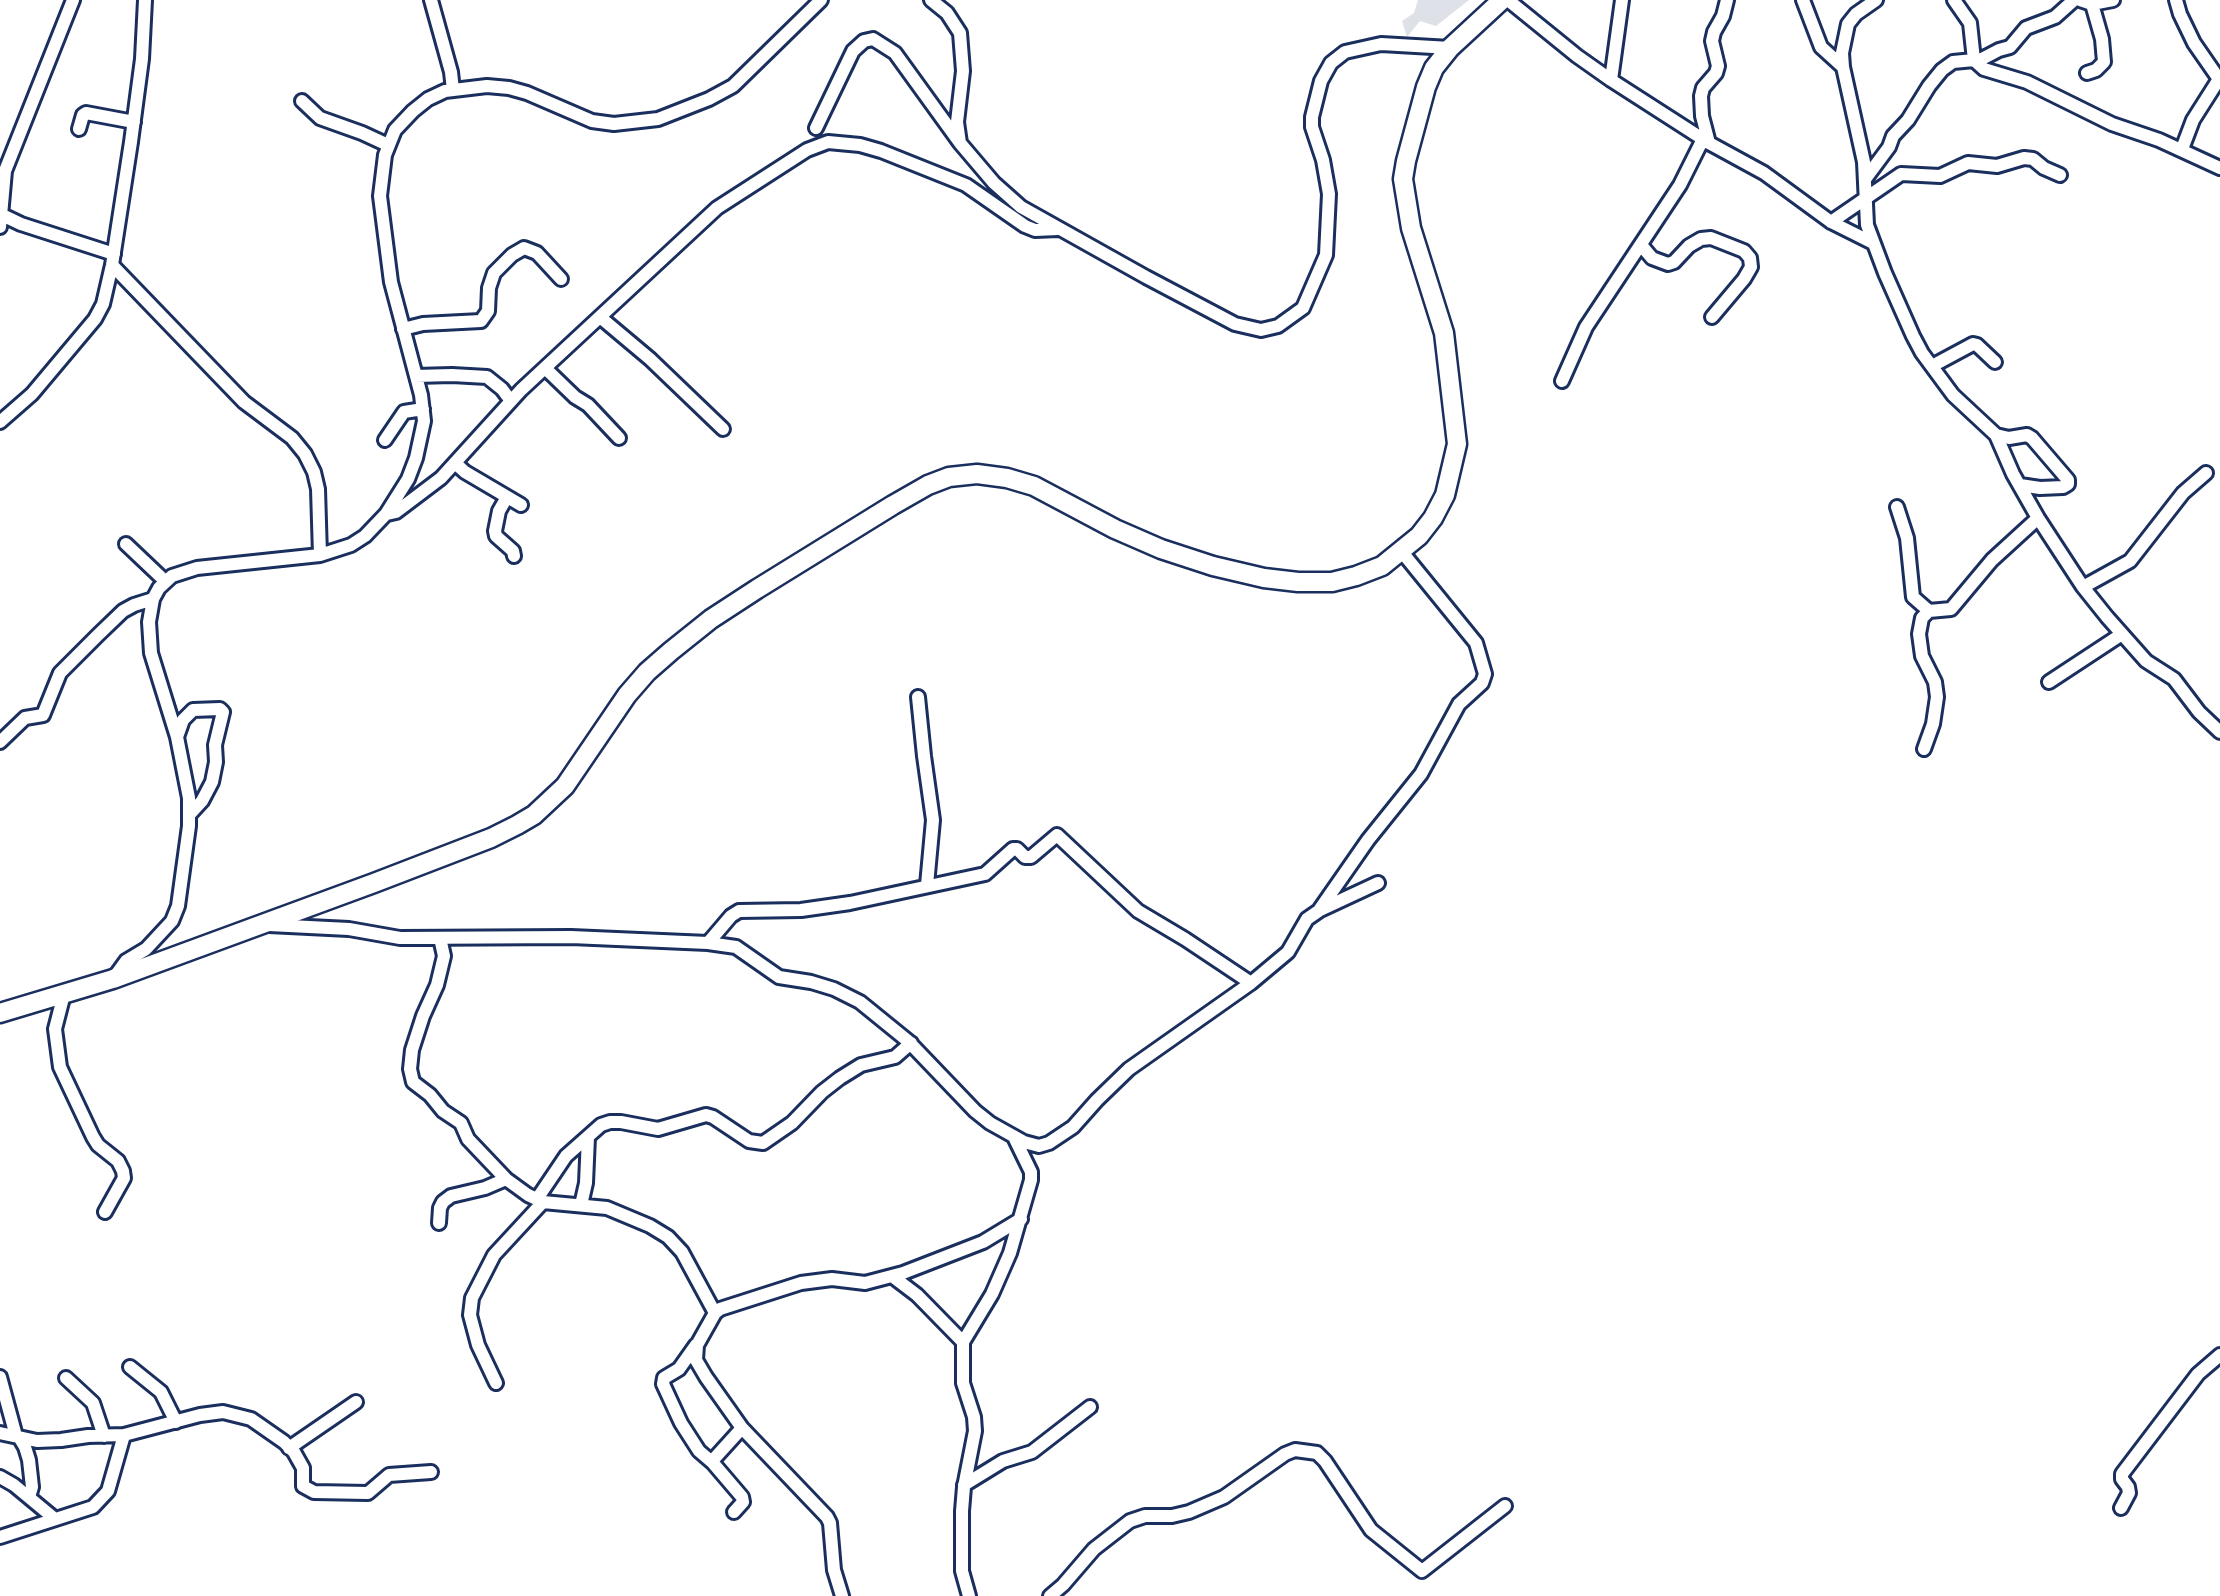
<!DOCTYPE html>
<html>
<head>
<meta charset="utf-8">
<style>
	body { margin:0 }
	canvas { display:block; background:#fff }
</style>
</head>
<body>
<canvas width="2220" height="1596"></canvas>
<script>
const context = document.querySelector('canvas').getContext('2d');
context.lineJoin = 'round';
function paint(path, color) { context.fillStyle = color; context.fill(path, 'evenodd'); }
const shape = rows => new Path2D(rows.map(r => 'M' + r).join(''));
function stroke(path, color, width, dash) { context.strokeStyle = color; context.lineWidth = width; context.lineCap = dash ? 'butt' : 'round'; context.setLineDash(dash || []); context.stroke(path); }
const green = shape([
	[1418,0,1469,0,1436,26,1420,21,1407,37,1402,21,1414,13]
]);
const minor = shape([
	[431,0,451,72,453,90],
	[931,0,947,13,960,33,963,71,957,122,960,143,994,183,1021,207,1146,277,1235,324,1261,330,1278,326,1303,308,1326,255,1329,194,1323,160,1312,127,1312,117,1321,81,1331,63,1345,52,1381,44,1450,48],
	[1508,0,1577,56,1611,80,1709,143,1764,173,1831,222,1873,243],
	[1803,0,1821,47,1843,67],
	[1876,0,1856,14,1848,24,1842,53,1843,67,1864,162,1867,225,1885,273,1913,336,1922,353,1953,395,1996,435,2013,474,2038,518,2083,587,2107,617,2146,661,2174,679,2199,712,2220,732],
	[1954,0,1970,23,1974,60,1984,69,2027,82,2112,124,2159,140,2220,168],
	[2080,0,2092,4,2113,0],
	[2176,0,2180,14,2194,43,2219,79,2193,120,2182,149],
	[1976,62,1999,50,2010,47,2026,28,2055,17,2074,0],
	[2087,73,2096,70,2104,62,2102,39,2092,4],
	[1611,80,1622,0],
	[302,101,320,118,362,133,388,145],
	[816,128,853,51,864,41,873,39,895,53,960,143],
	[79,129,83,115,86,113,134,122],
	[1709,143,1702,116,1701,96,1703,88,1716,73,1718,66,1712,41,1714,32,1723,16,1727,0],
	[1866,178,1889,147,1893,136,1908,120,1929,86,1942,70,1953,62,1974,60],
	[0,214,21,224,114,254],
	[1831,222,1901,174,1940,176,1968,163,1997,166,2024,158,2033,159,2044,168,2060,175],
	[0,227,5,171,73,0],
	[1641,245,1652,258,1668,264,1674,262,1689,246,1701,239,1711,238,1744,251,1750,258,1751,267,1744,279,1712,317],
	[112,265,244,402,292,438,305,454,314,472,318,489,320,555],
	[600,317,650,359,723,429],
	[403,329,423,324,481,321,488,311,489,288,494,273,512,255,524,248,537,253,561,279],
	[1932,366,1973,344,1977,345,1995,362],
	[545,368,575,397,588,405,619,438],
	[416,376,452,375,487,377,502,389,511,401],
	[1562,381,1586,327,1680,185,1703,139],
	[0,422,32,394,95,319,103,304,112,265,131,142,142,59,145,0],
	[1996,435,2009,438,2027,435,2032,438,2068,480,2068,484,2063,487,2040,488,2020,485],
	[385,440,404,412,423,409],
	[455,463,465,472,521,505],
	[507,497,499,511,495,531,496,536,513,551,514,556],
	[1897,507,1907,538,1913,597,1929,611],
	[387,514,396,512,441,478,521,390,717,208,807,150,828,142,860,145,881,151,966,185,1025,226,1035,230,1058,229],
	[126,544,165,581],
	[2083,587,2130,561,2183,493,2206,473],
	[2049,682,2122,634],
	[918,697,924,756,933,820,927,885],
	[177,737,183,720,193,710,220,709,223,712,215,745,216,762,212,782,202,801,190,814],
	[0,742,25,718,43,715,60,673,98,635,123,611,134,605,153,599],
	[1924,749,1933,724,1937,697,1935,682,1922,656,1919,634,1922,618,1929,611,1951,609,1992,560,2038,518],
	[1320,909,1368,840,1421,774,1459,704,1482,683,1485,674,1476,643,1402,552],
	[269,925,349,929,400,938,571,937,708,943,736,947,779,977,811,982,834,989,860,1002,908,1041,975,1111,990,1123,1024,1142,1039,1146,1049,1143,1073,1127,1097,1100,1129,1069,1251,983,1288,952,1307,919,1320,910,1378,883],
	[440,938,444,956,437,985,423,1016,412,1050,410,1069,413,1082,430,1095,443,1111,461,1123,468,1139,506,1179,528,1195,543,1202,607,1208,650,1226,668,1237,682,1252,715,1313],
	[708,943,731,916,739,911,801,910,850,903,985,874,1013,849,1017,849,1025,857,1031,857,1057,835,1138,911,1185,939,1251,983],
	[113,979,126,961,146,949,172,921,178,906,189,826,189,798,177,737,151,653,149,622,153,599,159,588,172,576,197,568,320,555,351,545,365,536,386,514,408,479,416,458,424,421,421,395,391,282,380,196,385,155,395,130,413,111,428,99,445,91,487,86,509,88,527,93,592,121,614,124,658,119,709,99,733,86,821,0],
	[64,994,55,1029,60,1067,93,1137,98,1145,118,1161,123,1171,124,1178,105,1212],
	[537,1199,566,1156,601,1125,610,1122,621,1122,658,1129,706,1115,713,1117,749,1141,763,1143,792,1123,822,1092,840,1078,861,1065,895,1057,911,1043],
	[581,1205,586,1183,588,1137],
	[439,1223,440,1208,443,1202,451,1196,485,1188,506,1179],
	[892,1276,917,1295,963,1342],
	[696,1345,679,1369,664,1378,663,1384,681,1423,699,1451,713,1463],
	[130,1367,161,1392,176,1422],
	[0,1377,16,1436],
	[66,1378,93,1403,104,1436],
	[496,1383,478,1345,470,1315,472,1298,494,1255,543,1202],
	[0,1433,37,1441,61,1440,88,1436,124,1435,200,1415,223,1412,251,1419,284,1442,294,1452,303,1468,303,1486,314,1492,368,1493,389,1475,431,1472],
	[19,1437,25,1447,29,1460,32,1487,29,1497],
	[289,1448,356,1402],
	[0,1477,14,1485,55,1519],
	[964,1485,1003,1461,1032,1452,1090,1407],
	[2121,1508,2129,1493,2128,1487,2122,1479,2122,1474,2198,1374,2220,1355],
	[734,1512,743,1502,742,1497,713,1463,713,1460,742,1428],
	[0,1537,93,1507,108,1491,124,1435],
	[842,1596,834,1570,830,1523,827,1517,742,1428,706,1377,696,1360,697,1345,715,1313,720,1309,801,1283,832,1279,865,1283,903,1273,983,1242,1021,1219],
	[969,1596,962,1571,962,1511,964,1487,975,1431,974,1417,963,1383,963,1342,992,1294,1010,1253,1031,1180,1031,1172,1014,1137],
	[1050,1596,1063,1585,1094,1549,1130,1521,1145,1516,1172,1516,1189,1512,1224,1497,1285,1454,1295,1450,1317,1453,1325,1461,1371,1530,1422,1571,1505,1506]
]);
const highway = shape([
	[0,1013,113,979,374,883,491,838,517,825,534,815,565,786,627,695,647,672,671,651,711,619,757,589,893,505,928,485,949,477,977,474,1007,478,1034,486,1115,529,1161,549,1213,566,1264,578,1298,582,1332,582,1356,576,1382,566,1419,536,1433,518,1445,495,1457,444,1444,333,1411,228,1403,179,1406,161,1426,87,1434,68,1450,48,1502,0]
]);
paint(green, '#dee1e7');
stroke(minor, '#1b2f5e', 18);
stroke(highway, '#1b2f5e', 23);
stroke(minor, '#fff', 12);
stroke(highway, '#fff', 18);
</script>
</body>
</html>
